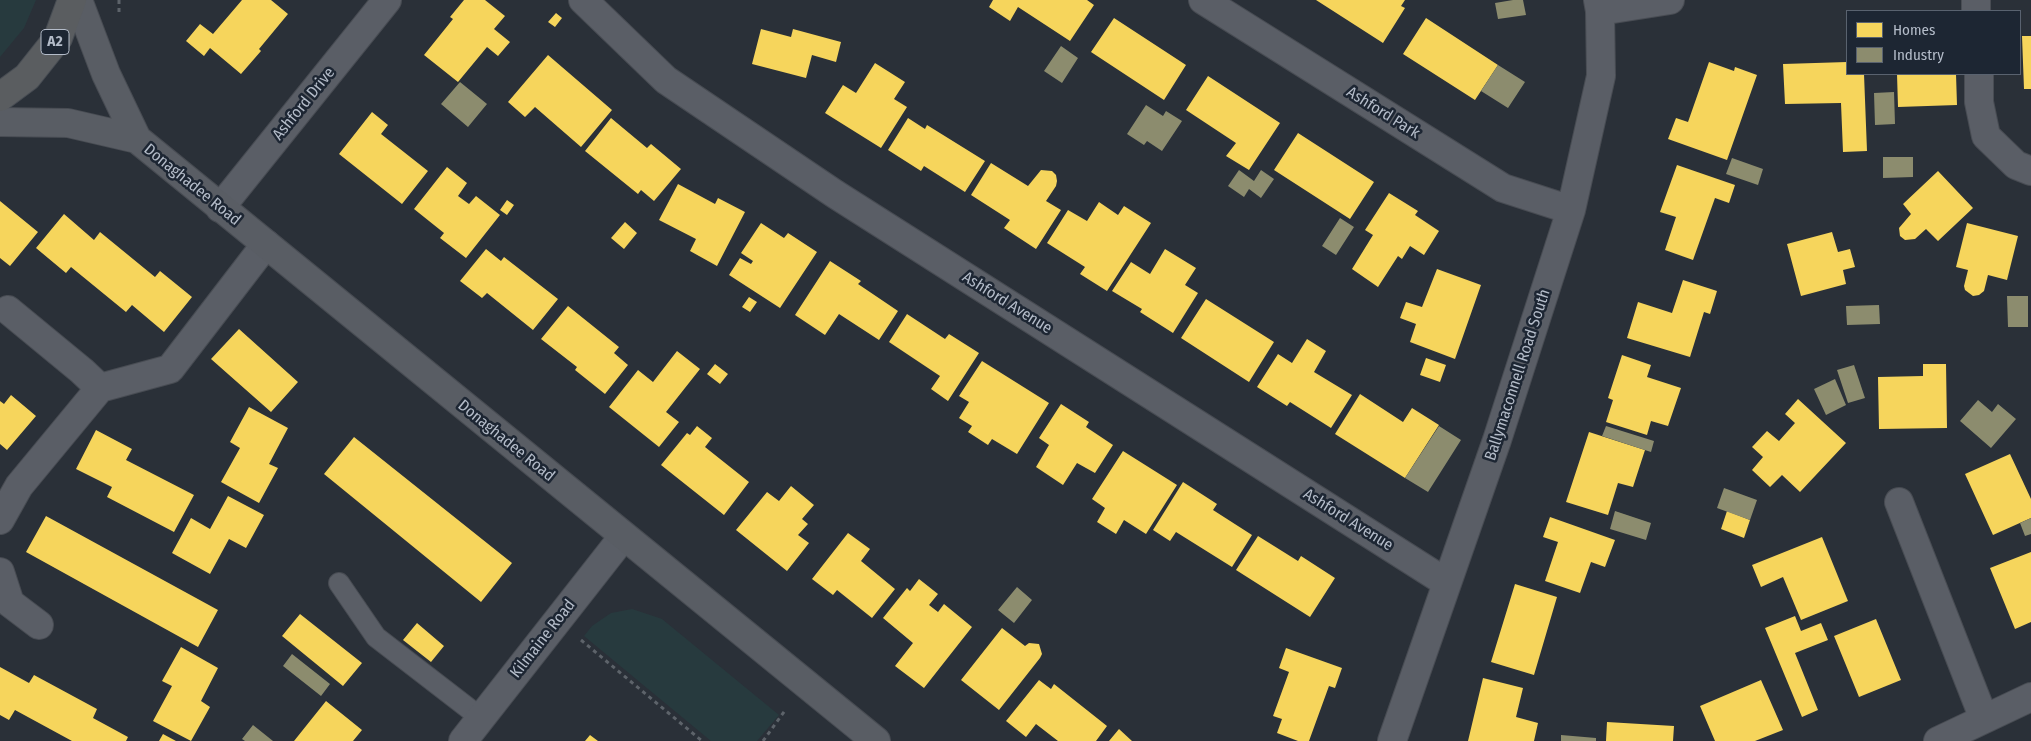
<!DOCTYPE html>
<html>
<head>
<meta charset="utf-8">
<style>
	body { margin:0 }
	#map { position:relative; width:2031px; height:741px; overflow:hidden; background:#2a3038; font-family:"Fira Sans Condensed",sans-serif }
	canvas { display:block }
	.legend { position:absolute; left:1846px; top:10px; width:175px; height:65px; box-sizing:border-box; background:#1d2633; border:1px solid #59626f; margin:0; padding:6px 9px; list-style:none; font-size:15px; color:#b4bcc9 }
	.legend li { display:flex; align-items:center; gap:10px; height:25px }
	.legend b { width:25px; border:1px solid #59626f }
</style>
</head>
<body>
<div id="map">
<canvas width="2031" height="741"></canvas>
<ul class="legend">
<li><b style="height:14px;background:#f6d55c"></b>Homes</li>
<li><b style="height:14px;background:#8c8c6e"></b>Industry</li>
</ul>
</div>
<script>
const context = document.querySelector('canvas').getContext('2d');
context.lineJoin = 'round';
function paint(path, color) { context.fillStyle = color; context.fill(path, 'evenodd'); }
const shape = rows => new Path2D(rows.map(r => 'M' + r).join(''));
function stroke(path, color, width, dash) { context.strokeStyle = color; context.lineWidth = width; context.lineCap = dash ? 'butt' : 'round'; context.setLineDash(dash || []); context.stroke(path); }
function label(font, color, halo, rows, align = 'center') {
  context.font = font + ' "Fira Sans Condensed",sans-serif'; context.lineWidth = 5; context.setLineDash([]); context.textBaseline = 'middle'; context.strokeStyle = halo; context.fillStyle = color; for (const [text, x, y, turn = 0] of rows) {
    context.save(); context.translate(x, y); context.rotate((+turn || 0) * Math.PI / 180); context.textAlign = isNaN(turn) ? turn : align; if (halo) context.strokeText(text, 0, 0); context.fillText(text, 0, 0); context.restore();
  }
}
const green = shape([
	[0,0,36,0,24,28,0,57],
	[632,609,662,619,779,715,757,741,711,741,584,636,592,626,611,613]
]);
const homes = shape([
	[242,0,271,0,288,14,259,49,261,51,241,74,210,48,204,56,186,41,200,24,213,34],
	[464,0,485,0,505,16,494,29,510,42,498,56,487,47,458,82,424,55,453,19,450,17],
	[993,0,1087,0,1094,5,1070,41,1018,7,1010,21,989,7],
	[1316,0,1405,0,1401,6,1405,8,1383,43],
	[556,13,562,18,555,27,548,22],
	[1114,18,1186,65,1164,100,1091,52],
	[1426,18,1498,65,1475,100,1403,54],
	[761,29,791,37,793,29,841,42,836,62,812,55,806,78,752,64],
	[2022,36,2031,36,2031,89,2024,89],
	[548,55,612,110,581,147,535,107,525,117,508,102],
	[1709,62,1734,71,1735,67,1757,75,1727,160,1668,139,1676,118,1688,122],
	[1847,62,1847,74,1864,74,1867,151,1843,152,1841,103,1785,104,1783,64],
	[875,63,905,82,894,99,907,107,881,148,825,113,843,85,856,93],
	[1897,74,1956,74,1957,105,1898,107],
	[1208,76,1280,123,1249,170,1226,156,1236,143,1186,110],
	[372,112,388,125,381,134,428,171,402,204,339,154],
	[611,118,647,148,651,144,681,169,654,201,641,190,638,194,585,151],
	[908,118,925,129,927,125,985,161,965,192,924,166,921,171,888,150],
	[1298,133,1374,182,1350,219,1274,170],
	[991,163,1028,186,1041,170,1052,171,1056,175,1057,181,1056,186,1046,201,1061,210,1036,249,1004,228,1010,220,971,195],
	[1677,165,1735,185,1729,203,1715,198,1693,260,1665,250,1676,217,1660,212],
	[447,167,467,183,458,196,469,204,476,196,500,215,466,258,440,238,444,233,414,209],
	[1938,171,1973,208,1938,241,1926,229,1915,239,1905,240,1900,236,1899,228,1911,214,1903,204],
	[678,184,715,204,718,198,745,212,717,266,690,251,696,239,659,220],
	[1389,193,1418,211,1415,215,1439,231,1424,255,1410,246,1402,259,1398,256,1378,287,1352,269,1373,235,1365,230],
	[507,200,514,205,507,215,500,210],
	[0,201,38,232,10,266,0,258],
	[1099,202,1118,215,1124,206,1151,223,1107,291,1080,274,1085,267,1047,243,1068,210,1087,221],
	[64,214,94,240,100,232,155,277,160,271,192,297,164,332,132,305,126,312,71,267,66,273,36,248],
	[625,222,637,233,624,249,611,238],
	[761,223,784,238,788,233,817,252,780,308,729,275,740,258,751,264,753,261,741,253],
	[1967,223,2018,236,2007,280,1988,275,1984,291,1979,295,1973,296,1965,290,1964,286,1968,270,1956,267],
	[1832,232,1838,252,1850,249,1855,267,1843,270,1846,284,1801,296,1787,244],
	[486,249,501,261,504,257,558,299,533,330,487,293,482,298,460,281],
	[1165,249,1196,268,1185,285,1198,293,1173,333,1140,312,1142,309,1112,291,1131,262,1150,274],
	[830,261,861,281,858,284,898,311,879,340,839,314,825,335,795,315],
	[1437,269,1481,285,1455,359,1410,342,1416,324,1400,318,1406,302,1422,307],
	[1683,280,1717,291,1710,314,1704,312,1690,357,1627,338,1638,302,1672,313],
	[749,297,757,302,750,312,742,307],
	[1206,299,1274,342,1249,382,1181,338],
	[568,306,619,347,614,353,628,365,605,394,575,370,577,367,541,339],
	[907,314,945,339,949,334,979,353,948,401,931,389,940,376,889,342],
	[239,329,298,382,271,412,211,359],
	[1307,339,1326,351,1314,372,1352,395,1331,428,1290,402,1287,406,1257,387,1278,354,1292,363],
	[677,351,700,369,666,412,679,422,659,447,609,407,638,370,653,382],
	[1622,355,1651,365,1647,377,1681,388,1668,426,1651,421,1647,435,1606,422,1613,400,1608,398],
	[1426,358,1446,365,1440,382,1420,375],
	[982,361,1049,403,1017,454,992,439,988,445,968,432,972,426,959,418,969,402,959,396],
	[715,364,728,374,720,384,707,374],
	[1923,364,1946,364,1947,428,1879,429,1878,377,1923,376],
	[1360,394,1403,422,1412,408,1439,425,1405,478,1335,434],
	[11,395,36,416,7,450,0,444,0,401,4,404],
	[1798,399,1846,443,1800,492,1782,475,1770,487,1752,470,1763,457,1752,447,1767,431,1779,441,1795,423,1785,414],
	[1061,404,1089,422,1086,427,1113,445,1095,473,1077,463,1063,485,1036,467,1049,445,1039,438],
	[249,407,288,428,269,464,278,468,259,503,221,482,240,448,230,442],
	[697,426,712,438,705,447,749,482,724,515,661,465,687,433,690,435],
	[96,430,132,449,126,460,194,495,174,532,107,497,112,487,76,469],
	[1589,432,1645,450,1633,487,1618,483,1608,515,1566,502],
	[354,437,512,563,481,602,324,474],
	[1123,451,1177,485,1146,534,1124,520,1116,534,1097,522,1105,508,1092,499],
	[2010,454,2031,499,2031,518,1993,535,1965,474],
	[1183,482,1217,504,1213,510,1252,535,1232,567,1176,532,1170,541,1153,530],
	[791,486,814,505,802,519,808,524,798,535,809,543,787,571,736,530,767,492,779,501],
	[228,496,264,515,246,548,229,539,210,574,172,553,191,518,210,529],
	[1727,511,1750,520,1744,538,1721,529],
	[46,516,218,610,198,647,26,552],
	[1550,517,1615,540,1605,567,1591,562,1580,593,1545,581,1558,542,1543,537],
	[848,533,870,549,861,561,895,589,872,618,837,590,833,595,812,579],
	[1258,536,1298,561,1301,556,1335,578,1310,617,1236,570],
	[1822,537,1848,601,1801,620,1783,577,1761,587,1752,565],
	[2031,552,2031,622,2015,629,1990,568],
	[919,579,938,594,929,605,938,612,944,604,972,627,924,688,895,666,913,643,883,618,907,588,910,591],
	[1515,584,1557,597,1534,675,1491,662],
	[300,614,362,663,343,686,282,636],
	[1795,616,1801,631,1821,623,1828,640,1795,653,1818,710,1802,717,1765,628],
	[1876,619,1901,680,1859,697,1834,636],
	[417,623,444,646,431,662,403,640],
	[1002,628,1025,646,1029,643,1039,644,1042,654,1040,658,999,710,961,680],
	[181,647,218,668,201,701,210,707,191,741,153,721,172,686,162,681],
	[1286,648,1342,668,1335,688,1329,686,1309,741,1298,741,1277,733,1282,719,1273,716,1289,672,1279,668],
	[0,667,29,683,34,675,97,709,93,718,128,737,126,741,72,741,15,710,9,720,0,715],
	[1483,678,1523,688,1516,717,1538,723,1534,741,1468,741],
	[1039,680,1051,689,1054,684,1107,726,1096,741,1058,741,1036,724,1026,737,1006,721],
	[1761,680,1783,730,1755,741,1715,741,1700,706],
	[326,701,362,730,353,741,294,741],
	[1607,722,1674,726,1673,741,1606,741],
	[1119,729,1132,741,1109,741],
	[163,734,176,741,159,741],
	[590,735,598,741,585,741]
]);
const industry = shape([
	[1513,0,1523,0,1526,15,1498,19,1495,3],
	[1061,46,1078,58,1062,83,1044,71],
	[1498,65,1525,82,1508,108,1481,91],
	[460,82,487,104,468,127,441,104],
	[1894,92,1895,124,1875,125,1874,93],
	[1146,105,1163,116,1166,111,1182,121,1162,151,1147,141,1144,145,1127,134],
	[1883,157,1913,157,1913,177,1883,178],
	[1732,158,1763,169,1758,185,1726,174],
	[1239,170,1254,181,1261,170,1274,179,1261,198,1249,189,1244,197,1228,186],
	[1340,218,1354,227,1336,255,1322,246],
	[2007,296,2028,296,2028,327,2008,327],
	[1879,305,1880,324,1847,325,1846,306],
	[1854,365,1865,398,1848,403,1837,370],
	[1835,379,1846,405,1826,415,1814,389],
	[1978,400,1992,412,1998,404,2016,419,1991,448,1960,421],
	[1439,426,1461,440,1428,492,1405,478],
	[1606,426,1654,441,1651,452,1602,436],
	[1724,488,1757,500,1750,520,1717,508],
	[1615,511,1651,523,1646,540,1610,529],
	[2031,518,2031,534,2025,536,2020,523],
	[1017,587,1032,600,1014,623,998,610],
	[292,654,330,684,321,696,283,666],
	[253,725,273,741,245,741,242,739],
	[1561,735,1596,738,1596,741,1561,741]
]);
const path = shape([
	[119,0,119,14],
	[581,640,702,741],
	[763,741,786,709]
]);
const lane = shape([
	[339,583,376,637,481,718]
]);
const street = shape([
	[583,0,666,80,835,194,1447,583],
	[1203,0,1503,188,1571,210],
	[1976,0,1976,11],
	[1600,11,1670,0],
	[1979,74,1979,102,1986,136,2016,165,2031,171],
	[220,208,387,0],
	[8,310,82,371,100,388],
	[1899,502,1984,719],
	[0,520,19,486,100,388,170,369,266,244],
	[0,572,10,603,39,625],
	[463,741,623,537],
	[1392,741,1497,440,1571,210,1601,76,1600,11,1598,0],
	[1938,741,2031,697]
]);
const secondary = shape([
	[78,0,106,74,137,139,876,741],
	[0,122,68,123,137,139]
]);
const highway = shape([
	[0,97,27,77,58,38,72,0]
]);
const shields = [
	[55,42,28]
];
const shieldNames = [
	["A2",55,42]
];
const streetNames = [
	["Ashford Drive",304,104,-51],
	["Ashford Park",1383,113,32],
	["Donaghadee Road",192,185,39],
	["Ashford Avenue",1007,303,32],
	["Ballymaconnell Road South",1518,375,-72],
	["Donaghadee Road",506,441,39],
	["Ashford Avenue",1348,520,32],
	["Kilmaine Road",543,639,-52]
];
paint(green, '#273a3e');
paint(homes, '#f6d55c');
paint(industry, '#8c8c6e');
stroke(lane, '#484c53', 22);
stroke(street, '#484c53', 30);
stroke(secondary, '#484c53', 30);
stroke(highway, '#474c53', 30);
stroke(path, '#5d636a', 3, [4, 4]);
stroke(lane, '#5a5e66', 20);
stroke(street, '#5a5e66', 28);
stroke(secondary, '#595d64', 28);
stroke(highway, '#5a5d60', 28);
for (const [x, y, w] of shields) { const box = new Path2D(); box.roundRect(x - w / 2, y - 12.5, w, 25, 4); context.fillStyle = '#1d2633'; context.fill(box); stroke(box, '#b4bcc9', 1); }
label('bold 15px', '#b4bcc9', null, shieldNames);
label('16px', '#b4bcc9', '#1d2633', streetNames);
</script>
</body>
</html>
